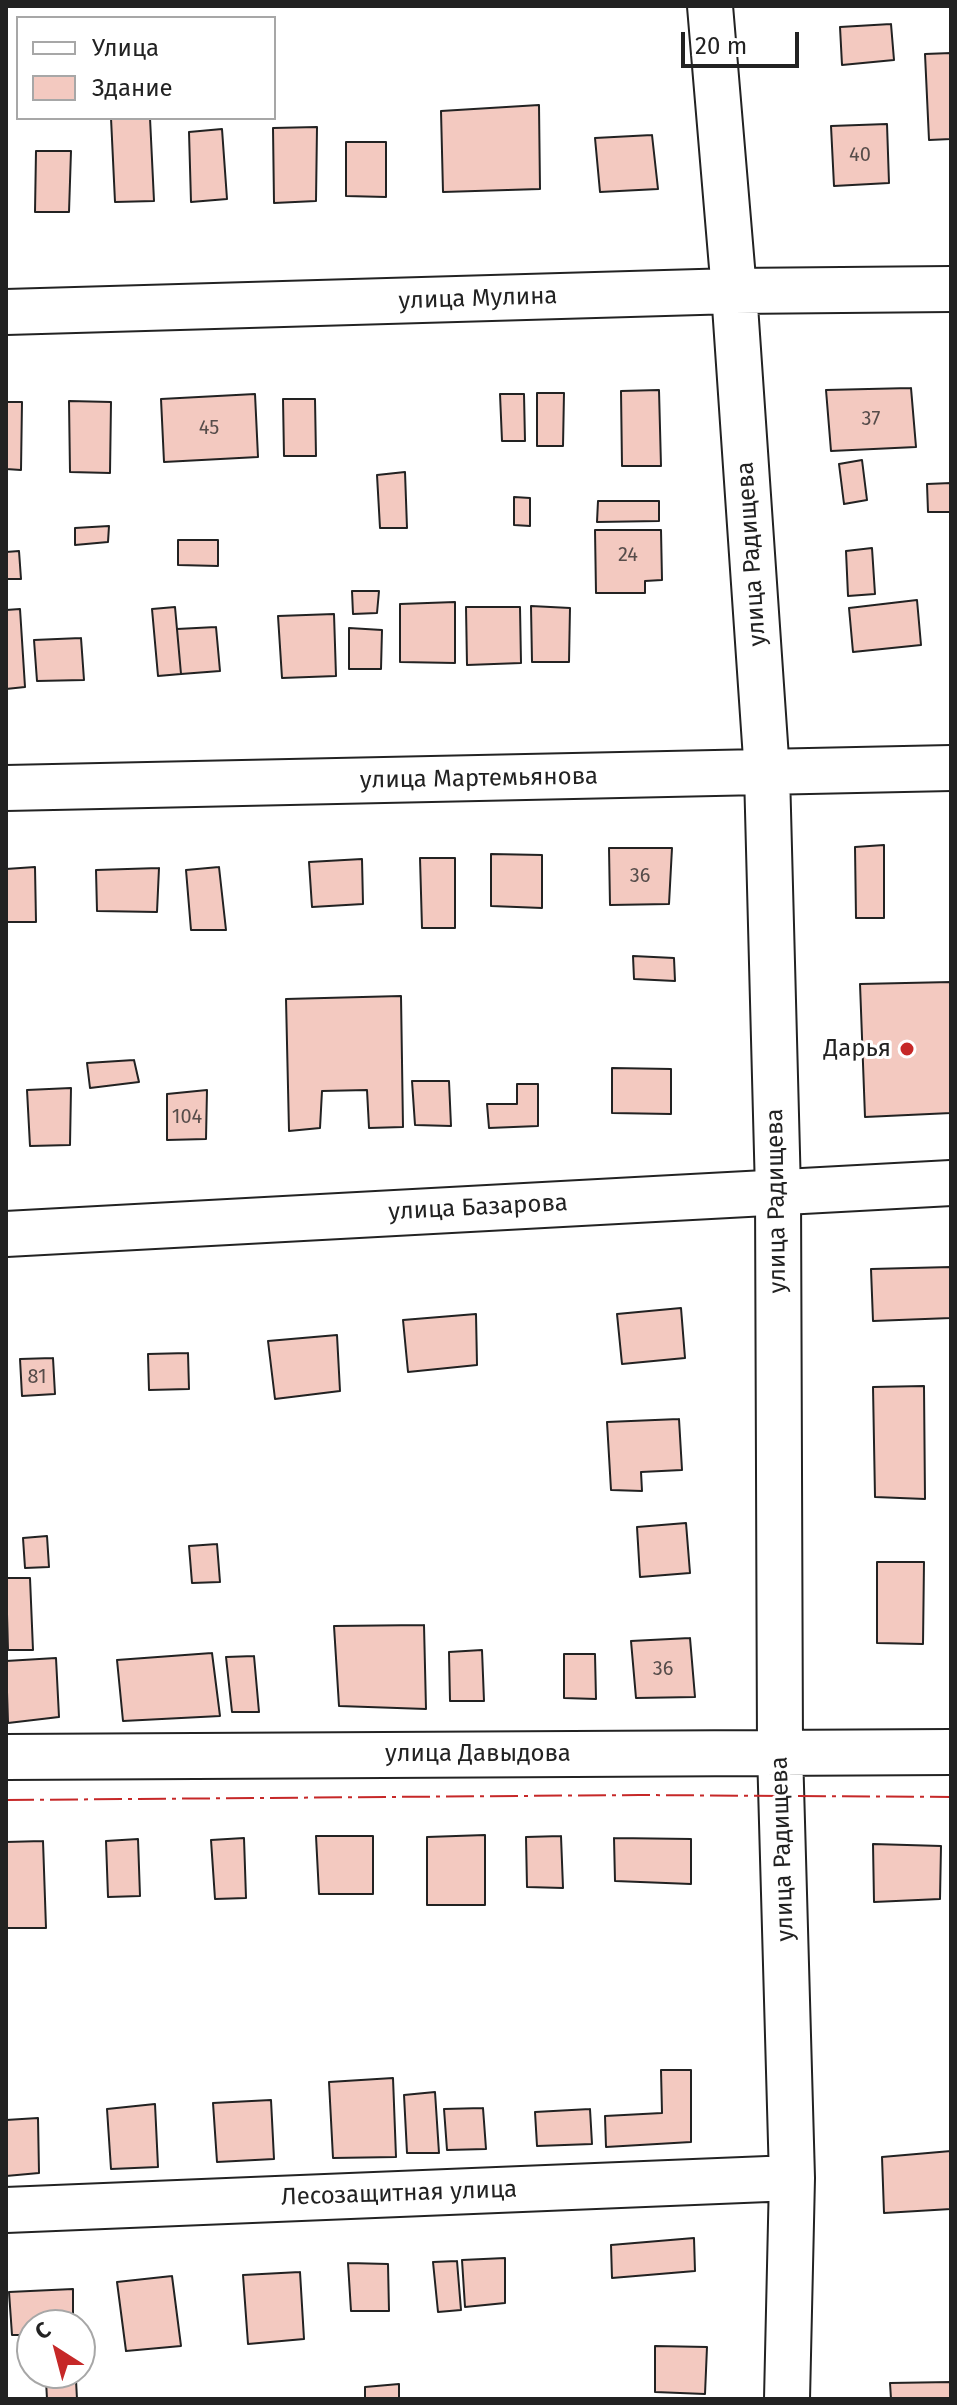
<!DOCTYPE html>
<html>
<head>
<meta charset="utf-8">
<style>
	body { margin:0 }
	#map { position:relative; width:957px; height:2405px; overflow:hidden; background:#fff; font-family:"Fira Sans",sans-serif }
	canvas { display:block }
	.frame { position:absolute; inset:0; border:8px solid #222; pointer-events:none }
	.legend { position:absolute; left:16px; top:16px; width:260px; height:104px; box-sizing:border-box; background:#fff; border:2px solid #a7a7a7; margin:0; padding:10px 14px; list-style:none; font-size:24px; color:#222 }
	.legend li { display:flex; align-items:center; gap:16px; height:40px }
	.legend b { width:40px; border:2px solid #a7a7a7 }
	.north { position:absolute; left:16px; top:2309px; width:80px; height:80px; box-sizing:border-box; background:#fff; border:2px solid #a7a7a7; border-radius:50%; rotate:324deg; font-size:22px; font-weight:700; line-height:32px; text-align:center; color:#222 }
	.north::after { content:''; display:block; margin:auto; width:28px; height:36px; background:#c62828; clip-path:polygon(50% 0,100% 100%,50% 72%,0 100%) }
	.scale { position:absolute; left:681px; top:32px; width:118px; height:36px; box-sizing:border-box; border:4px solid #222; border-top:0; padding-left:10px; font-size:24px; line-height:28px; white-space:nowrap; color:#222; -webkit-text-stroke:6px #fff; paint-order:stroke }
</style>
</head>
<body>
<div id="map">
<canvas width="957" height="2405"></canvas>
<div class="frame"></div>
<ul class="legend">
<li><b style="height:10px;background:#fff"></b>Улица</li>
<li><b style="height:22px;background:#f3c9c0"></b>Здание</li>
</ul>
<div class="north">С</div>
<div class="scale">20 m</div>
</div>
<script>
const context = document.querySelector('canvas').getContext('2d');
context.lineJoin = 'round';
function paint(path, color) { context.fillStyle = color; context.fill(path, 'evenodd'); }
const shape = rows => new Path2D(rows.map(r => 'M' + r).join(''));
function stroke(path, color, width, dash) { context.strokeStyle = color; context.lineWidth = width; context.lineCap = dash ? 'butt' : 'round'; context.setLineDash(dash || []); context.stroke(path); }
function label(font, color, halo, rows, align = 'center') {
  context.font = font + ' "Fira Sans",sans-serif'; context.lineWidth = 6; context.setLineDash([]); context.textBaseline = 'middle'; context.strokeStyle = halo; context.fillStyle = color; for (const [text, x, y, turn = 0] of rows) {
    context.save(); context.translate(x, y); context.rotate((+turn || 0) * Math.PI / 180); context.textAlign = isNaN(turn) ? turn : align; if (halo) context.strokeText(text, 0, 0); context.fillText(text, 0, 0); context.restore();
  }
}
const building = shape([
	[891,24,894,60,842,65,840,27,891,24],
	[951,53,951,139,929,140,925,54,951,53],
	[539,105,540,189,443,192,441,111,539,105],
	[111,118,150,118,154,201,115,202,111,118],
	[887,124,889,183,834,186,831,126,887,124],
	[317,127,316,201,274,203,273,128,317,127],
	[222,129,227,199,191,202,189,132,222,129],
	[652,135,658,189,600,192,595,138,652,135],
	[346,142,386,142,386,197,346,196,346,142],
	[36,151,71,151,69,212,35,212,36,151],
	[911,388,916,447,831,451,826,390,911,388],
	[659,390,661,466,622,466,621,391,659,390],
	[537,393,564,393,563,446,537,446,537,393],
	[255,394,258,457,164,462,161,399,255,394],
	[500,394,524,394,525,441,502,441,500,394],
	[283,399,315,399,316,456,284,456,283,399],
	[69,401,111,402,110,473,70,472,69,401],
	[6,402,22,402,21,470,6,469,6,402],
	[862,460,867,500,844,504,839,464,862,460],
	[405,472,407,528,380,528,377,475,405,472],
	[951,483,951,512,928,512,927,484,951,483],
	[514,497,530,498,530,526,514,525,514,497],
	[598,501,659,501,659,521,597,522,598,501],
	[109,526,108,542,75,545,75,528,109,526],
	[595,530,661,530,662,580,645,581,645,593,596,593,595,530],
	[178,540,218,540,218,566,178,565,178,540],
	[872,548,875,594,848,596,846,551,872,548],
	[19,551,21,579,6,579,6,552,19,551],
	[352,591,379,591,377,613,353,614,352,591],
	[917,600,921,645,853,652,849,608,917,600],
	[455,602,455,663,400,662,400,604,455,602],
	[531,606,570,608,569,662,532,662,531,606],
	[175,607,181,674,158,676,152,609,175,607],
	[466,607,520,607,521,663,467,665,466,607],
	[20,609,25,687,6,689,6,610,20,609],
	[334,614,336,676,282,678,278,616,334,614],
	[216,627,220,671,181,674,177,629,216,627],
	[349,628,382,630,381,669,349,669,349,628],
	[81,638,84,680,37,681,34,640,81,638],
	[884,845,884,918,856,918,855,847,884,845],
	[609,848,672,848,669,904,610,905,609,848],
	[491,854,542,855,542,908,491,906,491,854],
	[420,858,455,858,455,928,422,928,420,858],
	[362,859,363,904,312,907,309,862,362,859],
	[35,867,36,922,6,922,6,869,35,867],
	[219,867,226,930,191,930,186,870,219,867],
	[159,868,157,912,97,911,96,870,159,868],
	[633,956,674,958,675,981,634,979,633,956],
	[951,982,951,1113,865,1117,860,984,951,982],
	[401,996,403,1127,369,1128,367,1090,322,1091,320,1128,289,1131,286,999,401,996],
	[134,1060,139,1082,90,1088,87,1063,134,1060],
	[612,1068,671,1069,671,1114,612,1113,612,1068],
	[412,1081,449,1081,451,1126,415,1125,412,1081],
	[517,1084,538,1084,538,1126,489,1128,487,1104,517,1104,517,1084],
	[71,1088,70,1145,30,1146,27,1090,71,1088],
	[207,1090,206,1139,167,1140,167,1094,207,1090],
	[951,1267,951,1318,873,1321,871,1269,951,1267],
	[681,1308,685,1358,622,1364,617,1314,681,1308],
	[476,1314,477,1365,408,1372,403,1320,476,1314],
	[337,1335,340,1391,275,1399,268,1341,337,1335],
	[188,1353,189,1389,149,1390,148,1354,188,1353],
	[53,1358,55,1394,22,1396,20,1359,53,1358],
	[924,1386,925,1499,875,1497,873,1387,924,1386],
	[679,1419,682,1470,641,1472,642,1491,611,1490,607,1422,679,1419],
	[686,1523,690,1573,640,1577,637,1527,686,1523],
	[47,1536,49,1567,25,1568,23,1538,47,1536],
	[217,1544,220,1582,192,1583,189,1546,217,1544],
	[877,1562,924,1562,923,1644,877,1643,877,1562],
	[6,1578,30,1578,33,1650,8,1650,6,1578],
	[424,1625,426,1709,339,1706,334,1626,424,1625],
	[690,1638,695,1697,636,1698,631,1641,690,1638],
	[482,1650,484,1701,450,1701,449,1652,482,1650],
	[212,1653,220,1716,123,1721,117,1660,212,1653],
	[564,1654,595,1654,596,1699,564,1698,564,1654],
	[254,1656,259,1712,232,1712,226,1657,254,1656],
	[56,1658,59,1717,8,1723,6,1661,56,1658],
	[485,1835,485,1905,427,1905,427,1837,485,1835],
	[316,1836,373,1836,373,1894,319,1894,316,1836],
	[561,1836,563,1888,527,1887,526,1837,561,1836],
	[244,1838,246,1898,215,1899,211,1840,244,1838],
	[614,1838,691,1839,691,1884,615,1881,614,1838],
	[138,1839,140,1896,108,1897,106,1841,138,1839],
	[43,1841,46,1928,6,1928,6,1842,43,1841],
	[873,1844,941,1846,940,1899,874,1902,873,1844],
	[661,2070,691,2070,691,2142,606,2147,605,2116,662,2113,661,2070],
	[393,2078,396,2157,333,2158,329,2082,393,2078],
	[435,2092,439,2153,407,2153,404,2095,435,2092],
	[271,2100,274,2159,217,2162,213,2103,271,2100],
	[155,2104,158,2167,111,2169,107,2109,155,2104],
	[483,2108,486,2149,447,2150,444,2109,483,2108],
	[590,2109,592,2144,537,2146,535,2112,590,2109],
	[38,2118,39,2173,6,2176,6,2120,38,2118],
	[951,2151,951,2209,884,2213,882,2157,951,2151],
	[694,2238,695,2271,612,2278,611,2245,694,2238],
	[505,2258,505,2303,465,2307,462,2260,505,2258],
	[457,2261,461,2310,438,2312,433,2262,457,2261],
	[348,2263,388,2264,389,2311,351,2311,348,2263],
	[300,2272,304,2339,248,2344,243,2275,300,2272],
	[172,2276,181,2346,126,2351,117,2282,172,2276],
	[73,2289,73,2325,32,2325,32,2335,12,2335,9,2292,73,2289],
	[655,2346,707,2347,705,2394,655,2392,655,2346],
	[76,2380,77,2399,47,2399,46,2381,76,2380],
	[951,2382,951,2399,891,2399,890,2383,951,2382],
	[399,2384,399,2399,365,2399,365,2387,399,2384]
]);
const minor = shape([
	[710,6,734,291,767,773,778,1191,780,1751,792,2178,787,2399],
	[6,312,734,291,951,289],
	[6,788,951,768],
	[6,1757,951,1752],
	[6,2210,792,2178]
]);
const major = shape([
	[6,1234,951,1183]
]);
const power = shape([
	[6,1800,639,1795,951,1797]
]);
const markers = [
	[907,1049,8,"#c62828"]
];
const numberNames = [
	["40",860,155],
	["37",871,419],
	["45",209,428],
	["24",628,555],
	["36",640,876],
	["104",187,1117],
	["81",37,1377],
	["36",663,1669]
];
const streetNames = [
	["улица Мулина",478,299,-2],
	["улица Радищева",752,554,-94],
	["улица Мартемьянова",479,779,-1],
	["улица Радищева",777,1201,-91],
	["улица Базарова",478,1208,-3],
	["улица Давыдова",478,1754],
	["улица Радищева",783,1849,-92],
	["Лесозащитная улица",399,2194,-2]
];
const poiNames = [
	["Дарья",891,1049]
];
paint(building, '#f3c9c0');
stroke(building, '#222', 2);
stroke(minor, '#222', 48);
stroke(major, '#222', 48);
stroke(minor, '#fff', 44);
stroke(major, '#fff', 44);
stroke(power, '#c62828', 2, [28, 6, 4, 6]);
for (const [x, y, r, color] of markers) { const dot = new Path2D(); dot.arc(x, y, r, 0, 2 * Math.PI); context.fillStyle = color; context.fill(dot); stroke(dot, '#fff', 3); }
label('20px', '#564c4a', null, numberNames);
label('24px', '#222', '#fff', streetNames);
label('24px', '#222', '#fff', poiNames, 'right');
</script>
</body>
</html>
